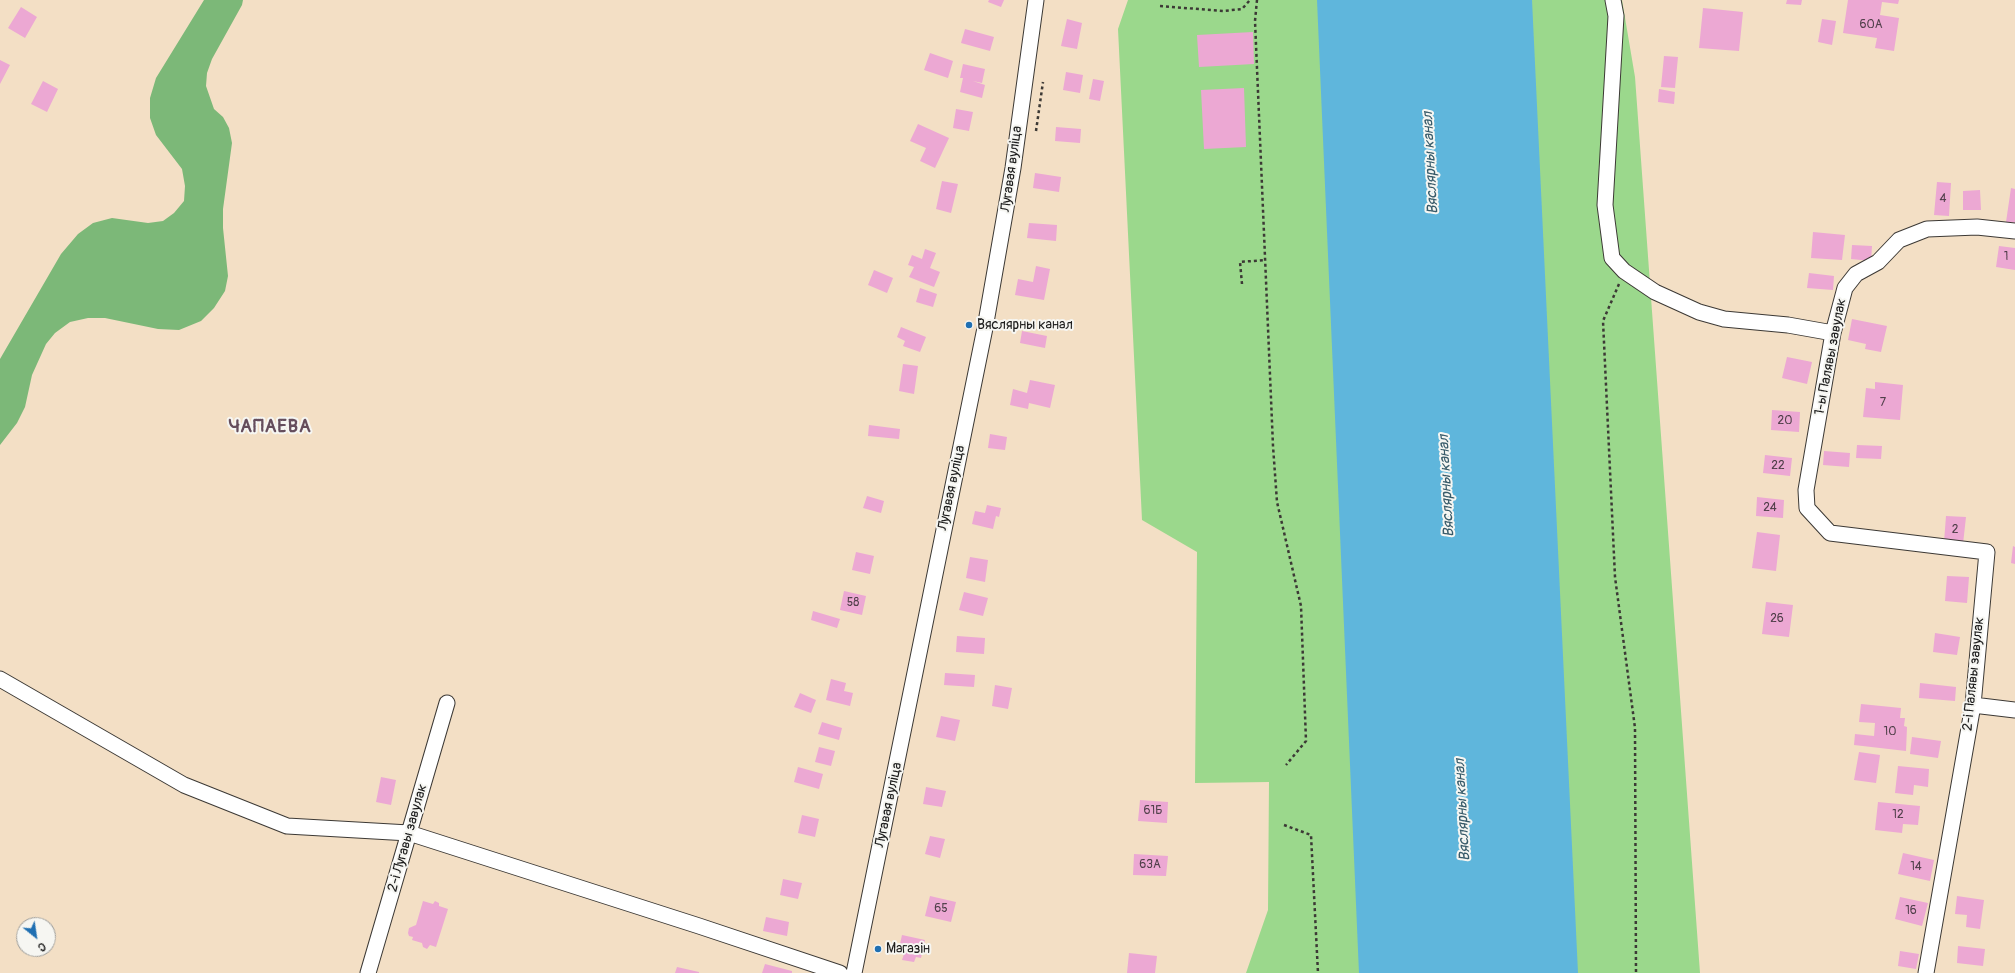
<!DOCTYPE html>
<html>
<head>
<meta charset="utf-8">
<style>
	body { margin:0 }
	#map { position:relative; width:2015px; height:973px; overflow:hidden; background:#f3dfc5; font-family:Pangolin,sans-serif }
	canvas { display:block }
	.north { position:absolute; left:16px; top:917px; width:40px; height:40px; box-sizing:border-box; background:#f6f6f2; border:1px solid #9f9f9c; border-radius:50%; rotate:150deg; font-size:11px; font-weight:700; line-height:16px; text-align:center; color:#1c1c1c }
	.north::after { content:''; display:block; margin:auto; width:14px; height:18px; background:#1f6fb2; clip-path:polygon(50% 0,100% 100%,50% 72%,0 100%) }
</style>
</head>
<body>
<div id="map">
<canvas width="2015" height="973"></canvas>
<div class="north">С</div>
</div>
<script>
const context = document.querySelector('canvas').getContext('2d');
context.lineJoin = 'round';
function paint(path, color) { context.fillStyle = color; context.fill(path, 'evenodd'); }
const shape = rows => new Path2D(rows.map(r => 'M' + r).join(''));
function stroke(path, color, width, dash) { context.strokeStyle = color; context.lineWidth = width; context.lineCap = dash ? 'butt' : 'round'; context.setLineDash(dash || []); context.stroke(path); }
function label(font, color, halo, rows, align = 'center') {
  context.font = font + ' Pangolin,sans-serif'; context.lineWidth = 4; context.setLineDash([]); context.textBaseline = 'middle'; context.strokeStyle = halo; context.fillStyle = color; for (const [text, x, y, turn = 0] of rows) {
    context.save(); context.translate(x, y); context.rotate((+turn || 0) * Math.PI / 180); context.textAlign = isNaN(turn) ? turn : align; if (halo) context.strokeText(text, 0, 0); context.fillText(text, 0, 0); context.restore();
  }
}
const green = shape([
	[1128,0,1622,0,1635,77,1700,973,1246,973,1268,910,1269,782,1195,783,1197,552,1142,520,1118,29]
]);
const forest = shape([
	[204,0,243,0,242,5,212,59,207,73,206,86,214,109,223,117,229,128,232,143,223,209,223,228,228,276,225,291,214,308,201,321,179,330,158,329,105,318,88,318,70,322,55,333,46,344,32,375,25,407,17,423,0,445,0,359,61,254,78,234,93,223,112,218,148,223,163,221,174,213,184,201,185,186,182,169,156,135,150,118,150,98,156,78]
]);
const water = shape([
	[1317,0,1532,0,1578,973,1359,973]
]);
const building = shape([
	[989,0,1004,0,1001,7,988,2],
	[1787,0,1802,0,1801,5,1786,4],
	[1848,0,1899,0,1898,4,1882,2,1880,15,1899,18,1894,51,1875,48,1877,38,1843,33],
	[21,7,37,17,25,38,8,28],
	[1703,8,1743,12,1739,51,1699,48],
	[1067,19,1082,23,1077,49,1061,46],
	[1822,19,1836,21,1832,45,1818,42],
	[965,29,994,37,990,51,961,43],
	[1253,32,1254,64,1199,67,1197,35],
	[930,53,953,61,948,78,924,70],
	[1664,56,1678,57,1675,88,1661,87],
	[0,60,10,65,0,84],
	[963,64,985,69,982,83,973,81,985,85,982,98,960,92,963,78,960,78],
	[1066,72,1083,75,1080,93,1063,90],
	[1093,79,1104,81,1100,101,1089,99],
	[43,81,58,89,47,112,31,104],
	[1244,88,1246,147,1204,149,1201,90],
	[1659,89,1675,92,1674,104,1658,102],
	[956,109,973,112,969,131,953,128],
	[918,124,949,138,935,168,920,161,926,148,910,141],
	[1056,127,1081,129,1080,143,1055,141],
	[1035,173,1061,177,1059,192,1033,188],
	[942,181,958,184,951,213,936,209],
	[1937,182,1951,183,1949,216,1934,215],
	[2011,188,2015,189,2015,223,2006,222],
	[1980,190,1981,210,1963,210,1963,191],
	[1029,223,1057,225,1056,241,1027,238],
	[1813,232,1845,235,1842,260,1811,258],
	[1852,245,1872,246,1871,261,1851,259],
	[1999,246,2015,248,2015,270,1996,267],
	[925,249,936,253,930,268,940,272,934,287,909,277,914,267,908,265,912,255,922,259],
	[1036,266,1050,269,1044,300,1015,295,1018,279,1033,282],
	[874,270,893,278,887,293,868,285],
	[1809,273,1834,276,1833,290,1807,288],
	[920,288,937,294,933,307,916,302],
	[1852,319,1887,326,1881,352,1865,349,1866,344,1848,340],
	[901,327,926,337,920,352,903,346,905,341,897,337],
	[1022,331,1047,336,1045,348,1020,343],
	[1787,357,1812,362,1807,384,1782,378],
	[903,364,918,366,914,394,899,391],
	[1030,380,1055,385,1050,408,1029,403,1028,409,1010,405,1013,389,1027,393],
	[1875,382,1903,385,1900,420,1863,417,1866,388,1875,389],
	[1772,410,1800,412,1799,432,1771,430],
	[869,425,900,429,899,439,868,436],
	[990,434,1007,437,1005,450,988,448],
	[1857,445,1882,446,1881,459,1856,458],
	[1824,451,1850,453,1849,467,1823,465],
	[1765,455,1792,458,1790,476,1763,473],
	[867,496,884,501,881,513,863,508],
	[1757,497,1784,500,1783,518,1756,516],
	[987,505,1001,508,999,517,996,516,993,529,972,524,975,511,985,513],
	[1946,516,1966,517,1963,544,1944,542],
	[1757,532,1780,535,1776,571,1752,568],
	[2013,546,2015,547,2015,564,2011,563],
	[856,552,874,556,870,574,852,570],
	[970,557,988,560,985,582,966,578],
	[1947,576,1969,577,1967,603,1945,601],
	[844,591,866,596,862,615,840,610],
	[964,592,988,598,983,616,959,610],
	[1766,602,1793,605,1789,637,1762,634],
	[813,611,840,619,837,628,811,620],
	[1935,633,1960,637,1957,655,1933,652],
	[957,636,985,638,984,654,956,652],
	[945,673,975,675,974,687,944,685],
	[831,679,846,683,844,691,853,693,850,706,826,700],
	[1920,683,1956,687,1955,701,1919,698],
	[995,685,1012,688,1008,709,992,706],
	[800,693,816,700,811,713,794,707],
	[1861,704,1901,708,1900,718,1905,718,1904,726,1907,727,1906,751,1854,745,1855,734,1874,736,1875,723,1859,722],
	[941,716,960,720,955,741,936,737],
	[822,722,842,728,839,740,818,734],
	[1912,737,1941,741,1938,758,1910,754],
	[819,747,835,751,831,766,815,762],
	[1859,752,1880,755,1876,783,1854,780],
	[1898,766,1929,769,1928,787,1914,785,1913,795,1895,793],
	[798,767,823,774,819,789,794,782],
	[381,777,396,780,391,805,376,802],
	[926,787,946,791,942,807,923,804],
	[1140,800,1168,802,1167,823,1138,821],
	[1878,802,1920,806,1918,825,1903,824,1902,833,1875,830],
	[802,815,819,819,815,837,798,833],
	[930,836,945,839,940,858,925,854],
	[1903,853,1934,860,1930,881,1898,874],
	[1134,854,1168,856,1166,876,1133,875],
	[783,879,802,883,798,899,780,895],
	[930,896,956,902,951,922,925,916],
	[1957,896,1984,900,1980,929,1966,927,1967,915,1955,914],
	[1900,897,1928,903,1922,926,1895,919],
	[423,901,433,904,435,901,439,903,439,906,448,909,436,947,430,945,427,949,423,947,422,943,412,940,413,937,409,936,408,933,409,928,416,925],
	[766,917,789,922,787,936,763,931],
	[902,935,925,940,921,958,916,957,914,962,902,960,904,954,898,953],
	[1958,946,1985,949,1983,966,1957,963],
	[1900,951,1919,954,1916,969,1898,966],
	[1129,953,1157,956,1155,973,1127,973],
	[765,964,792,971,792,973,762,973],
	[677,967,699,972,699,973,675,973]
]);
const path = shape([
	[1257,0,1255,21,1273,446,1277,502,1301,606,1306,741,1286,765],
	[1160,6,1223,11,1242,9,1250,0],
	[1036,131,1043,82],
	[1242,284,1240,262,1265,260],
	[1619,284,1603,321,1615,577,1635,728,1636,973],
	[1284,825,1311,835,1318,973]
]);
const street = shape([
	[1613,0,1616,16,1605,205,1612,258,1624,271,1655,292,1699,312,1724,319,1788,325,1833,333],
	[0,679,184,785,287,826,409,833,699,926,840,973],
	[1973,705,2015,710],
	[368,973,447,703],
	[854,973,985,328,1013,168,1036,0],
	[1926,973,1973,705,1987,552,1830,533,1807,508,1806,490,1833,333,1845,288,1856,274,1878,262,1899,240,1927,229,1977,227,2015,231]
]);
const markers = [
	[969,325,4,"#1f6fb2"],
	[878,949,4,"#1f6fb2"]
];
const numberNames = [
	["60А",1871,25],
	["4",1943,199],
	["1",2006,257],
	["7",1883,403],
	["20",1785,421],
	["22",1778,466],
	["24",1770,508],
	["2",1955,530],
	["58",853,603],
	["26",1777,619],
	["10",1890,732],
	["61Б",1153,811],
	["12",1898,815],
	["63А",1150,865],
	["14",1916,867],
	["65",941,909],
	["16",1911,911]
];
const streetNames = [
	["Лугавая вуліца",1012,169,-82],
	["1-ы Палявы завулак",1831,357,-79],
	["Лугавая вуліца",952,488,-78],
	["2-і Палявы завулак",1974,674,-84],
	["Лугавая вуліца",889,805,-78],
	["2-і Лугавы завулак",408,838,-74]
];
const poiNames = [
	["Вяслярны канал",977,325],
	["Магазін",886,949]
];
const waterNames = [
	["Вяслярны канал",1431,163,-93],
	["Вяслярны канал",1447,486,-93],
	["Вяслярны канал",1463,810,-93]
];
const districtNames = [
	["ЧАПАЕВА",270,427]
];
paint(green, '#9bd88c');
paint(forest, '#7cb878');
paint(water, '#5fb6dc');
paint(building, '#eca8d3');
stroke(street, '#3c3935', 17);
stroke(path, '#3c3935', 2.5, [3, 3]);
stroke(street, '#fff', 15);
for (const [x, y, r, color] of markers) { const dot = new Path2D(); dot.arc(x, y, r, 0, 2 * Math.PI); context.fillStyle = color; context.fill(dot); stroke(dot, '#f6f6f2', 1.5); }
label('12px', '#503f4a', null, numberNames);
label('14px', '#1c1c1c', '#f6f6f2', streetNames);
label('14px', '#1c1c1c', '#f6f6f2', poiNames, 'left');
label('italic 15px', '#375a69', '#f6f6f2', waterNames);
context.letterSpacing = '1px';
label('bold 18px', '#654d5c', '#f6f6f2', districtNames);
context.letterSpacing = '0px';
</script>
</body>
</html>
